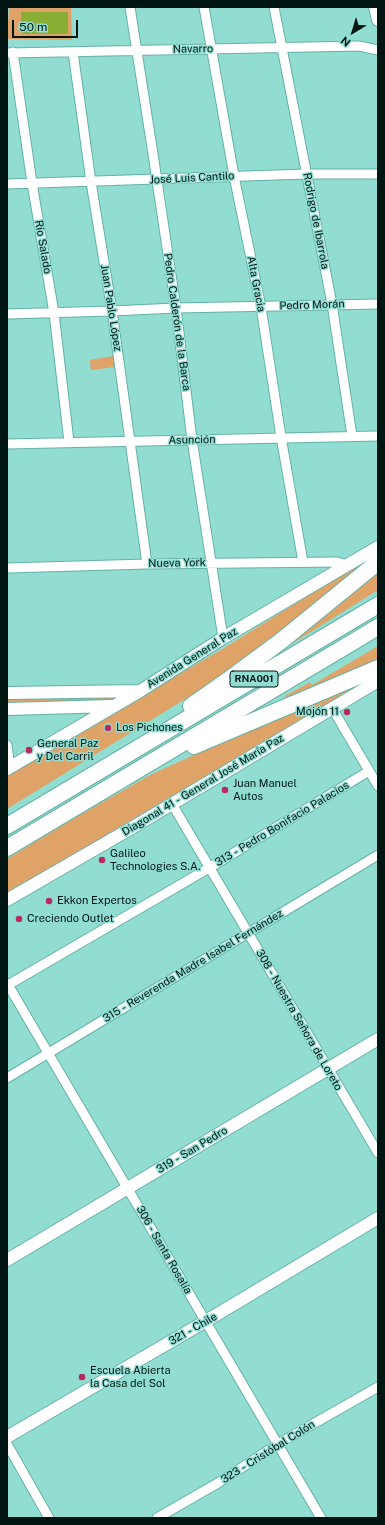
<!DOCTYPE html>
<html>
<head>
<meta charset="utf-8">
<style>
	body { margin:0 }
	#map { position:relative; width:385px; height:1525px; overflow:hidden; background:#91ddd2; font-family:"Public Sans",sans-serif }
	canvas { display:block }
	.frame { position:absolute; inset:0; border:8px solid #011613; pointer-events:none }
	.north { position:absolute; left:333px; top:12px; width:40px; height:40px; -webkit-text-stroke:3px #91ddd2; paint-order:stroke; rotate:218deg; font-size:11px; font-weight:700; line-height:16px; text-align:center; color:#011613 }
	.north::after { content:''; display:block; margin:auto; width:14px; height:18px; background:#011613; clip-path:polygon(50% 0,100% 100%,50% 72%,0 100%) }
	.scale { position:absolute; left:12px; top:20px; width:66px; height:18px; box-sizing:border-box; border:2px solid #011613; border-top:0; padding-left:5px; font-size:12px; line-height:14px; white-space:nowrap; color:#011613; -webkit-text-stroke:3px #91ddd2; paint-order:stroke }
</style>
</head>
<body>
<div id="map">
<canvas width="385" height="1525"></canvas>
<div class="frame"></div>
<div class="north">N</div>
<div class="scale">50 m</div>
</div>
<script>
const context = document.querySelector('canvas').getContext('2d');
context.lineJoin = 'round';
function paint(path, color) { context.fillStyle = color; context.fill(path, 'evenodd'); }
const shape = rows => new Path2D(rows.map(r => 'M' + r).join(''));
function stroke(path, color, width, dash) { context.strokeStyle = color; context.lineWidth = width; context.lineCap = dash ? 'butt' : 'round'; context.setLineDash(dash || []); context.stroke(path); }
function label(font, color, halo, rows, align = 'center') {
  context.font = font + ' "Public Sans",sans-serif'; context.lineWidth = 3; context.setLineDash([]); context.textBaseline = 'middle'; context.strokeStyle = halo; context.fillStyle = color; for (const [text, x, y, turn = 0] of rows) {
    context.save(); context.translate(x, y); context.rotate((+turn || 0) * Math.PI / 180); context.textAlign = isNaN(turn) ? turn : align; if (halo) context.strokeText(text, 0, 0); context.fillText(text, 0, 0); context.restore();
  }
}
const green = shape([
	[9,7,71,7,72,40,7,39],
	[113,356,115,367,91,370,90,360],
	[378,552,378,558,221,677,7,809,7,775,224,648],
	[378,569,378,590,285,648,283,644],
	[378,646,378,662,287,699,285,696,310,682,312,685],
	[355,682,357,686,7,894,7,859,71,820,152,774],
	[140,691,114,706,7,709,7,693]
]);
const water = shape([
	[21,12,68,12,68,34,22,34]
]);
const street = shape([
	[130,7,153,154,176,308,192,440,223,638],
	[204,7,234,176,261,307,281,437,303,562],
	[274,7,332,304,352,436],
	[13,52,32,183,54,313,69,442],
	[73,52,91,182,112,311,147,564],
	[8,53,359,46,378,50],
	[7,184,306,174,378,174],
	[7,314,112,311,176,308,378,304],
	[7,444,378,436],
	[7,568,147,564,337,562,348,565],
	[332,708,378,786],
	[7,745,10,768],
	[172,804,378,1153],
	[7,983,321,1518],
	[8,985,209,868,369,771],
	[7,1078,378,855],
	[7,1444,49,1518],
	[157,1518,218,1483,278,1444,378,1387]
]);
const secondary = shape([
	[375,7,378,20],
	[7,693,139,691],
	[7,709,112,706],
	[7,769,140,691,223,638,378,547],
	[7,900,135,826,378,681],
	[7,1260,378,1039],
	[7,1437,206,1321,378,1218]
]);
const highway = shape([
	[191,706,231,678,281,641,378,562],
	[194,746,378,668],
	[7,826,378,605],
	[7,848,378,627]
]);
const markers = [
	[347,712,4,"#b82a5e"],
	[108,728,4,"#b82a5e"],
	[29,750,4,"#b82a5e"],
	[225,790,4,"#b82a5e"],
	[102,860,4,"#b82a5e"],
	[49,901,4,"#b82a5e"],
	[19,919,4,"#b82a5e"],
	[82,1377,4,"#b82a5e"]
];
const shields = [
	[254,679,48]
];
const shieldNames = [
	["RNA001",254,679]
];
const streetNames = [
	["Navarro",193,49,-1],
	["José Luis Cantilo",192,178,-3],
	["Rodrigo de Ibarrola",316,221,79],
	["Río Salado",43,247,80],
	["Alta Gracia",256,284,79],
	["Pedro Morán",312,305,-2],
	["Juan Pablo López",111,308,81],
	["Pedro Calderón de la Barca",177,322,82],
	["Asunción",192,440,-1],
	["Nueva York",177,563,-1],
	["Avenida General Paz",192,658,-32],
	["Diagonal 41 - General José María Paz",203,785,-31],
	["313 - Pedro Bonifacio Palacios",282,824,-31],
	["315 - Reverenda Madre Isabel Fernández",193,966,-31],
	["308 - Nuestra Señora de Loreto",299,1020,60],
	["319 - San Pedro",192,1150,-31],
	["306 - Santa Rosalía",164,1250,60],
	["321 - Chile",193,1329,-30],
	["323 - Cristóbal Colón",268,1452,-32]
];
const poiNames = [
	["Mojón 11",339,712,"right"],
	["Los Pichones",116,728],
	["General Paz",37,744],
	["y Del Carril",37,757],
	["Juan Manuel",233,784],
	["Autos",233,797],
	["Galileo",110,854],
	["Technologies S.A.",110,867],
	["Ekkon Expertos",57,901],
	["Creciendo Outlet",27,919],
	["Escuela Abierta",90,1371],
	["la Casa del Sol",90,1384]
];
paint(green, '#e0a367');
paint(water, '#8aad33');
stroke(street, '#66b1a7', 11);
stroke(secondary, '#66b1a7', 14);
stroke(highway, '#66b1a7', 18);
stroke(street, '#fff', 9);
stroke(secondary, '#fff', 12);
stroke(highway, '#fff', 16);
for (const [x, y, r, color] of markers) { const dot = new Path2D(); dot.arc(x, y, r, 0, 2 * Math.PI); context.fillStyle = color; context.fill(dot); stroke(dot, '#91ddd2', 1.5); }
for (const [x, y, w] of shields) { const box = new Path2D(); box.roundRect(x - w / 2, y - 8, w, 16, 3); context.fillStyle = '#91ddd2'; context.fill(box); stroke(box, '#011613', 1); }
label('bold 10px', '#011613', null, shieldNames);
label('11px', '#011613', '#91ddd2', streetNames);
label('11px', '#011613', '#91ddd2', poiNames, 'left');
</script>
</body>
</html>
